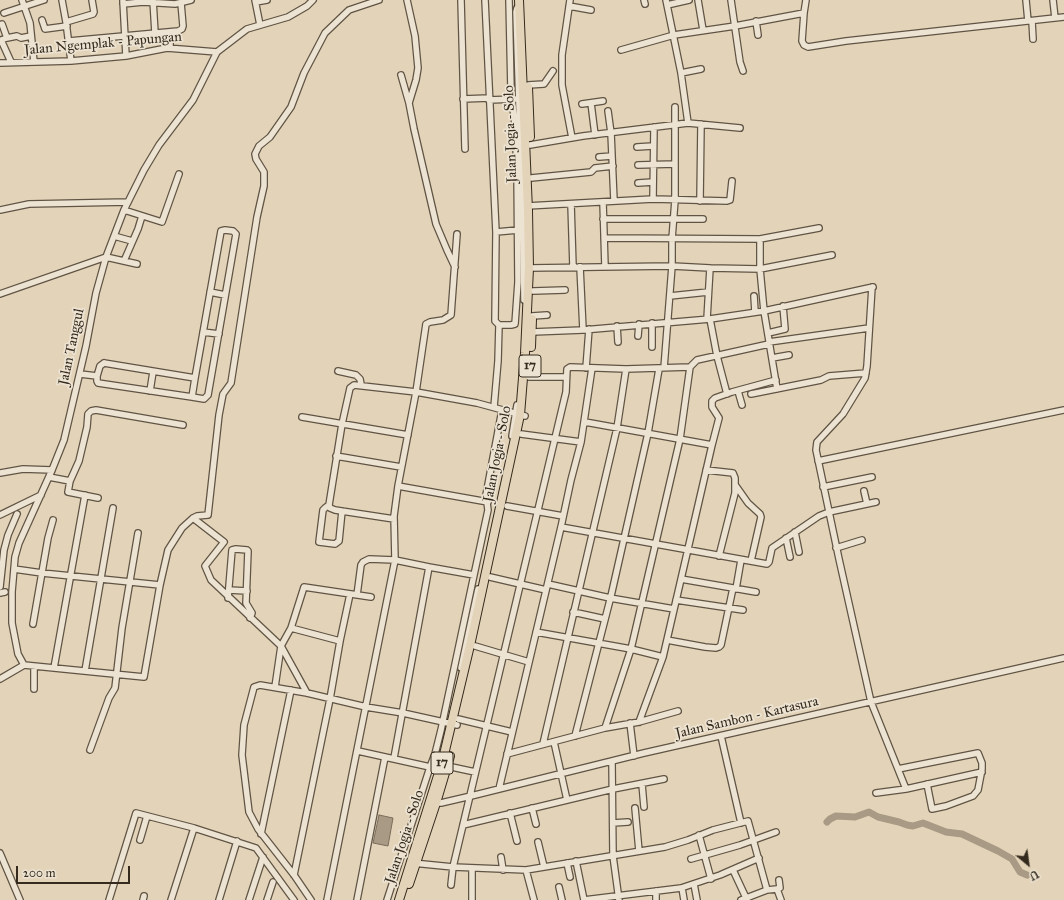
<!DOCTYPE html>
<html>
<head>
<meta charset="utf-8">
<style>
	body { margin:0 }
	#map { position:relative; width:1064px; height:900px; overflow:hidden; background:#e3d4b9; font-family:"IM FELL Great Primer",serif }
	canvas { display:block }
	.north { position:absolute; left:1008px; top:844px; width:40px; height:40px; -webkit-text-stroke:3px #ede3d2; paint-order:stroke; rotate:151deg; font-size:11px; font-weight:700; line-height:16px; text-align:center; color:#342a1d }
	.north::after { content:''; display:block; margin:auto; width:14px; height:18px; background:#342a1d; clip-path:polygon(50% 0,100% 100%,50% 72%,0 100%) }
	.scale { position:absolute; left:16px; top:866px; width:114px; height:18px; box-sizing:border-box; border:2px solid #342a1d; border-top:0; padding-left:5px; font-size:12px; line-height:14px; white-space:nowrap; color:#342a1d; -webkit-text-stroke:3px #ede3d2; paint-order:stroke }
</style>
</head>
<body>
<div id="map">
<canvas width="1064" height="900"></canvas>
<div class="north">U</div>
<div class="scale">200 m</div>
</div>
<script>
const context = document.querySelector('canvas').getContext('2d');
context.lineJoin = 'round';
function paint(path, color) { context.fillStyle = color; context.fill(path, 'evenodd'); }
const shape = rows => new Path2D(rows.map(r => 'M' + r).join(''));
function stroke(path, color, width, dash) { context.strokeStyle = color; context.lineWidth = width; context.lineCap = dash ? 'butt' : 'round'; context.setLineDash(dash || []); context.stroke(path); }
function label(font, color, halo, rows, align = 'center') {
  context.font = font + ' "IM FELL Great Primer",serif'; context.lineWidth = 3.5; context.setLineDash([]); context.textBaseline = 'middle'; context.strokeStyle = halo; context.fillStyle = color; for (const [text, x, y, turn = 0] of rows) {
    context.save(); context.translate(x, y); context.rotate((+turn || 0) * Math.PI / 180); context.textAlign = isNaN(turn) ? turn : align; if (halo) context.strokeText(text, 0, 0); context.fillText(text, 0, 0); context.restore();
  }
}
const water = shape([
	[379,815,393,818,388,846,373,843,379,815]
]);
const river = shape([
	[827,822,830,819,836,816,855,817,869,812,878,817,899,822,907,825,913,826,923,823,946,832,962,834,998,851,1012,859,1020,872,1027,875]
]);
const minor = shape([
	[22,0,30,23,34,62],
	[62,0,66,22,71,61],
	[153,0,155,33],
	[255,0,260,25],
	[407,0,415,36,418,68,416,80,409,103,414,129,436,224,447,250,455,267],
	[461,0,465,149],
	[485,0,496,232,495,321,499,325,498,361,494,407],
	[570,0,562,55,562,85,572,138],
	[644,0,645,4],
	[666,0,681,73,688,123],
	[698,0,703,30],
	[731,0,740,62,743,71],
	[1026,0,1028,21],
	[1053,0,1055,18],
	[123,1,126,56],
	[256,2,267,0],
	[123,4,143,2,175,4,191,0],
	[667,5,689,0],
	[569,6,591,10],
	[517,8,516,12,523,230,524,300],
	[4,13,44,0],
	[804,13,802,41,804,45,808,47,846,41,1064,17],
	[42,20,45,29,67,26],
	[756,21,758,35],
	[1032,21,1033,39],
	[66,22,93,14,94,12,92,0],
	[2,24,7,38,1,40,11,62],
	[170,32,170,48],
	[7,38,17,36,21,38,31,36],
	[69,41,178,31,182,29,183,26,181,3],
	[621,50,674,35,735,26,804,13,806,0],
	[0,63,71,61,126,56,167,48,217,52,247,29,288,17,307,6,313,0],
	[681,73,701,69],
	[401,75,409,103],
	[528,85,544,84,553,71],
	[463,99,489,98],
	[489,100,515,99],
	[591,103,595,135],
	[582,104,603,101],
	[608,111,611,133,614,201],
	[530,145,583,136,688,123,740,128],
	[637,147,653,146],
	[599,157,612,156],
	[638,165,675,164],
	[531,178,591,172,595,168,613,166],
	[638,183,653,182],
	[653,199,654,127],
	[700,201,701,124],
	[603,202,605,267],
	[571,204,573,267],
	[527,206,653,199,727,201,730,200,732,181],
	[0,210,29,204,128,202],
	[124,210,162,222,179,174],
	[603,219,703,219],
	[496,232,518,230],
	[114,236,132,241],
	[604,238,760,239,819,228],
	[760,239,760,269,764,311,777,389],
	[124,261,138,229,142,216],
	[580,267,583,330],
	[529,268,672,266,710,268,760,269,832,255],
	[872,287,867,366,865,378,843,414,817,442,816,450,839,559,871,702,906,789],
	[533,291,565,290],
	[210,292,225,295],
	[0,294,106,257,137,264],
	[670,296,708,292],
	[754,296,755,312],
	[532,316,547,315],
	[707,319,710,268],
	[710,319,717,356,727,394],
	[652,323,652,347],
	[499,325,511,325,515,324,518,282,517,169,515,125,511,90,509,0],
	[617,326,618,342],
	[203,332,219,334],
	[532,332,583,330,710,319,764,311,873,287],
	[768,333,785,329,783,306],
	[638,336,639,324],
	[769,342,869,328],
	[772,358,789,355],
	[104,363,195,378,192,397,98,383,97,381,97,376,100,366,104,363],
	[586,368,589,329],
	[664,368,672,266,672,239,675,200,675,107],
	[338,371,356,375,360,379,361,384],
	[80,374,97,376],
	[529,377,566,377],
	[150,391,153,372],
	[738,391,742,405],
	[751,394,821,380,829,376,866,373],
	[192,397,204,399,208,395,236,234,233,231,225,230,221,231,195,378],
	[302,417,408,435],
	[585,422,712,445],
	[521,434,581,442],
	[512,436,517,405],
	[336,456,401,467],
	[818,461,1064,410],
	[706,470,733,473,735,478,735,493,719,556],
	[0,473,23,469,52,470],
	[49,477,70,481],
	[736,486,748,503,760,514,761,517,751,561],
	[823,487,872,477],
	[864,491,867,504],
	[98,498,68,492,70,481,79,461,87,427,88,414,91,411,96,410,183,425],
	[488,502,398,486,416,392,477,403,525,416],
	[329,505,325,508,323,510,319,542,335,544,339,541,342,511],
	[507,506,563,516],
	[0,515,41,495],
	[193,518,224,542,205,566,211,580,281,646,291,628,304,587,371,597],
	[394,519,335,510,330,508,329,505,342,424,350,388,354,385,416,392,426,324,430,322,443,320,451,315,457,234],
	[561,527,767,564,769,562,772,548,819,516,829,512,876,502],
	[795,532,799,552],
	[786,538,790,557],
	[836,548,862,540],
	[429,567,474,575,441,730,435,754,430,767],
	[14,569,42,573,160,585],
	[474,575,488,510,486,495,502,410],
	[490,577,546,590],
	[681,579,756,592],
	[548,584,610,598,674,609],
	[0,587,4,550,8,535,17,514],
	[736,589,741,560],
	[229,590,247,591],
	[0,593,5,592],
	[228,598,232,550,236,549,247,550,248,551,246,603,252,613,250,618],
	[676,600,743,610],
	[573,612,605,619],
	[33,624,48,538,53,520],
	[291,628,340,641],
	[536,632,631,649,663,657],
	[667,640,705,647,716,648,719,647,721,645,733,588],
	[475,646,529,662],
	[24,665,144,677,160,585,168,550,182,528,193,518,197,516,208,515,219,415,223,394,231,383,257,217,264,186,264,172,256,159,255,154,259,146,270,137,291,107,304,73,325,33,349,10,379,0],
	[24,665,18,654,12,623,12,592,15,557,19,543,52,470,64,440,86,346,96,293,106,257,124,210,144,170,159,145,193,100,217,52],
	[54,668,85,495],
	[461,668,478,589],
	[85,671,113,508],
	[0,679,24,665],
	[275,687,281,646,307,693],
	[34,689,34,666],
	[458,719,512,732],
	[639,722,663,657,712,445,719,418,712,407,712,401,715,398,732,392,776,380],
	[630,723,634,756],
	[605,728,631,649,680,439,690,367,697,360,769,344],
	[575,736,611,596,648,433,659,369],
	[721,736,741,823],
	[554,742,567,800],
	[543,744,617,428,626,369],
	[90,750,109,698,115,688,122,628,138,533],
	[358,751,430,767,387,900],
	[507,754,605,728,639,722,678,711],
	[394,758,429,567,395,560,394,516,398,486],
	[612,762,613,856,619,900],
	[447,766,475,772],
	[898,769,978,753,982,763,982,769,978,790,973,796,946,806,932,809,927,784],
	[642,784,644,807],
	[499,789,561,527,571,480,581,442,592,368],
	[876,793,906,789,982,772],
	[433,803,441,803,471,796,644,753,1064,658],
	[532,808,536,824],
	[635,808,639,851],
	[510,813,517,841],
	[613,823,628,822],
	[463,825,613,789,664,779],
	[261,834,291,690],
	[699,835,711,879],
	[140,840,147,816],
	[538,842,544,867],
	[0,853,20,900],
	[501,857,503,870],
	[691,859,740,845,776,832],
	[576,861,584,900],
	[413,863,453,867,526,870,665,847,688,840,713,830,748,821,767,890],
	[567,863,570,877],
	[526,870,534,900],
	[733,870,747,900],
	[294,875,330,699,340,641,350,594],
	[694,884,697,900],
	[451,885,453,867,566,392,567,369,570,367,626,369,690,367],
	[559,887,562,900],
	[682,888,684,900],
	[777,889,781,900],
	[656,891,656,900],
	[109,900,136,813,194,828,256,848,294,900],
	[143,900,144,896],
	[171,900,194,828],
	[219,900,237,841],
	[249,900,263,857],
	[267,900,273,882],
	[311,900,294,875,258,829,249,812,242,755,244,725,254,687,260,685,307,693,366,707,403,713,457,725],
	[327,900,395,560,369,559,363,562,361,565,357,595],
	[357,900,385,757],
	[472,900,472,868],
	[584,900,681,888,720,875,759,858],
	[741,900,767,890,777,889,780,888,779,880]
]);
const highway = shape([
	[528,87,530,137],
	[531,347,532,319],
	[409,884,436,803,450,756],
	[399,900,442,763,471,641,520,415,525,353,529,268,528,210,519,0]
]);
const shields = [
	[530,366,22],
	[442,763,22]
];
const shieldNames = [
	["17",530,366],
	["17",442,763]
];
const streetNames = [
	["Jalan Ngemplak - Papungan",103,44,-5],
	["Jalan Jogja - Solo",511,134,-92],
	["Jalan Tanggul",72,347,-78],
	["Jalan Jogja - Solo",498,454,-79],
	["Jalan Sambon - Kartasura",747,718,-13],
	["Jalan Jogja - Solo",405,837,-72]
];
paint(water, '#a89a84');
stroke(water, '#7a6d5b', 1);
stroke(river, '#a89a84', 7);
stroke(minor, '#605444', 8);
stroke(highway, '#342a1d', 10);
stroke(minor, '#ede3d2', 5.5);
stroke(highway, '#e3d4b9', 8);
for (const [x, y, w] of shields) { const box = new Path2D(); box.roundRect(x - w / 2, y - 11, w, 22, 3); context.fillStyle = '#ede3d2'; context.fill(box); stroke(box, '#342a1d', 1); }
label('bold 13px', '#342a1d', null, shieldNames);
label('14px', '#342a1d', '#ede3d2', streetNames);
</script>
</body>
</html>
